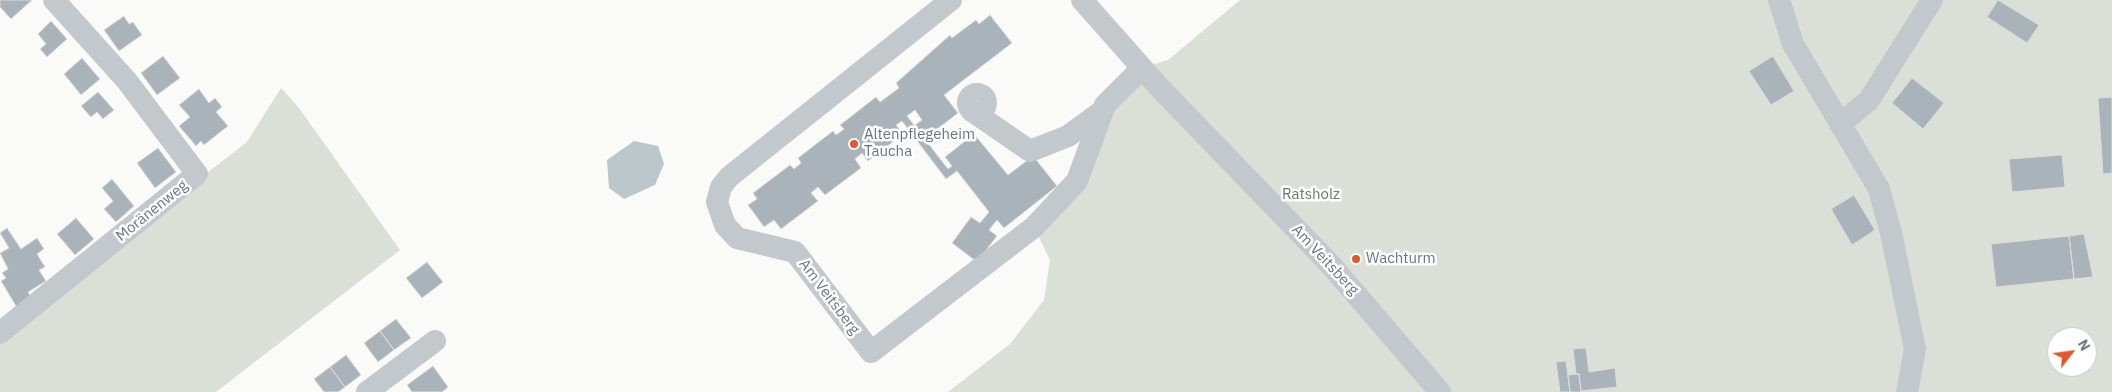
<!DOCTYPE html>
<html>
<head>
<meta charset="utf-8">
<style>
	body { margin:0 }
	#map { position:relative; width:2112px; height:392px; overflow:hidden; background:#fafaf8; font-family:"IBM Plex Sans",sans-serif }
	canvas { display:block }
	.north { position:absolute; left:2047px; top:327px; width:50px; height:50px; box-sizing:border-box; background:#fff; border:1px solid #c1c8cd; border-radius:50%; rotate:60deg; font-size:14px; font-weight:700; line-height:20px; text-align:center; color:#657683 }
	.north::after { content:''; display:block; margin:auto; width:18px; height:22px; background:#e4572e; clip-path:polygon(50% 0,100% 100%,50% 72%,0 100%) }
</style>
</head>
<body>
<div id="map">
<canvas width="2112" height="392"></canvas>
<div class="north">N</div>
</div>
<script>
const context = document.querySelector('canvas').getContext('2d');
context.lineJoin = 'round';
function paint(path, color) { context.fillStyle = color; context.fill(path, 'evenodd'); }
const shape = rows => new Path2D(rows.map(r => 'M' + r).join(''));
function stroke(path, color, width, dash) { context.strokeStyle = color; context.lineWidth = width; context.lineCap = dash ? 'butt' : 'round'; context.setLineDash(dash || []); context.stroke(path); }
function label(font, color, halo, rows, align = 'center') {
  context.font = font + ' "IBM Plex Sans",sans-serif'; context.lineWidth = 5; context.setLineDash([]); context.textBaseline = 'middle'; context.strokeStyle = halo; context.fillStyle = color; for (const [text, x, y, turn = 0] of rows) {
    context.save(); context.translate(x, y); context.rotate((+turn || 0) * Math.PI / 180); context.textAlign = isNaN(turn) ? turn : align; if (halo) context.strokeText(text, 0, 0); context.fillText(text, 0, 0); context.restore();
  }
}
const green = shape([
	[1240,0,2112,0,2112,392,948,392,1010,344,1044,300,1050,260,1034,227,1077,181,1105,105,1142,68,1168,60],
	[2057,337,2087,337,2087,367,2057,367],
	[281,88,299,108,400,250,216,392,0,392,0,334,247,142]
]);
const water = shape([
	[634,141,658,146,664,164,655,185,624,199,609,188,607,160]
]);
const building = shape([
	[0,0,32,0,11,19,0,7,0,0],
	[1998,0,2039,25,2027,43,1987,17,1998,0],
	[990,15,1012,43,944,95,958,113,932,133,929,129,922,135,915,125,922,120,915,110,907,116,948,169,952,166,945,157,974,134,1008,175,1033,156,1057,186,1004,228,997,220,989,230,997,236,977,262,952,243,971,217,980,223,989,212,957,171,946,179,902,121,896,125,903,134,868,161,862,153,855,159,861,168,825,195,818,187,811,193,818,201,781,229,774,220,764,227,748,205,757,199,753,193,790,165,794,169,801,163,798,158,833,131,836,135,844,129,840,125,876,97,880,102,899,88,896,83,950,35,952,38,976,20,979,24,990,15],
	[124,16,129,24,133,22,142,35,119,51,104,30,124,16],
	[51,21,67,39,47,57,40,49,46,44,38,34,51,21],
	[163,56,180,78,157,95,141,73,163,56],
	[1773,56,1794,91,1771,105,1749,71,1773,56],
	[82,58,100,79,81,95,64,74,82,58],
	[1912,78,1944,103,1923,129,1892,103,1912,78],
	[199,89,209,103,215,98,222,107,216,112,228,126,204,145,201,141,196,146,179,126,190,117,179,105,199,89],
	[98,92,114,110,103,119,97,112,91,117,81,106,98,92],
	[2112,97,2112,173,2103,174,2098,98,2112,97],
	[158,148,176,172,155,188,137,163,158,148],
	[2062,155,2065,187,2012,192,2009,159,2062,155],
	[112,179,134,206,116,222,104,209,113,201,102,188,112,179],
	[1854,195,1875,230,1852,245,1831,209,1854,195],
	[76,218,94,239,75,255,57,234,76,218],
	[7,228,21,249,37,238,44,249,37,254,45,267,39,270,46,281,28,292,34,302,19,311,1,281,6,278,2,273,8,269,0,253,9,248,0,233,7,228],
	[2084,234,2093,277,2074,279,2069,236,2084,234],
	[2069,236,2074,279,1996,287,1991,244,2069,236],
	[427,262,443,282,422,298,406,278,427,262],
	[396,319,411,338,394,350,380,331,396,319],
	[380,331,394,350,378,362,364,343,380,331],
	[1586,348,1589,372,1615,368,1617,387,1581,391,1579,374,1576,374,1573,349,1586,348],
	[346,355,361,375,345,387,330,367,346,355],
	[1566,361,1570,392,1560,392,1556,362,1566,361],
	[433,366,448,387,442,392,412,392,407,385,433,366],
	[330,367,345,387,338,392,324,392,314,379,330,367],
	[1579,374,1581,392,1570,392,1568,375,1579,374]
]);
const minor = shape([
	[951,0,729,177,721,187,717,202,725,225,737,238,795,252,871,352,1034,227,1077,181,1105,105,1142,68],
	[1082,0,1159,87,1329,263,1440,392],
	[1779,0,1793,44,1879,189,1891,233,1915,349,1907,392],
	'968 103a9 9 0 1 1 18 0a9 9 0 1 1-18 0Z',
	[972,111,1030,151,1068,136,1101,112],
	[1840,124,1869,100,1932,0],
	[0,333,197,174,127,81,54,0],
	[367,392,435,341]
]);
const markers = [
	[854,144,5,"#e4572e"],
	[1356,259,5,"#e4572e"]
];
const poiNames = [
	["Altenpflegeheim",864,135],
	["Taucha",864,152],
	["Wachturm",1366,259]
];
const parkNames = [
	["Ratsholz",1311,195]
];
const streetNames = [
	["Moränenweg",152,211,-39],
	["Am Veitsberg",1325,260,47],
	["Am Veitsberg",829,297,53]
];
paint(green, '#dadfd7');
paint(water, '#bbc7cb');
paint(building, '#aab3b9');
stroke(building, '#dcdcda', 1);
stroke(minor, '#c3c8cc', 22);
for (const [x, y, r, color] of markers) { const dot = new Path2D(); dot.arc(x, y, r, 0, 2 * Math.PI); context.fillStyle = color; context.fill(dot); stroke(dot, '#fff', 2); }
label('15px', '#657683', '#fff', poiNames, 'left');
label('15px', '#687a64', '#fff', parkNames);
label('15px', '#657683', '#fff', streetNames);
</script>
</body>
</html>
